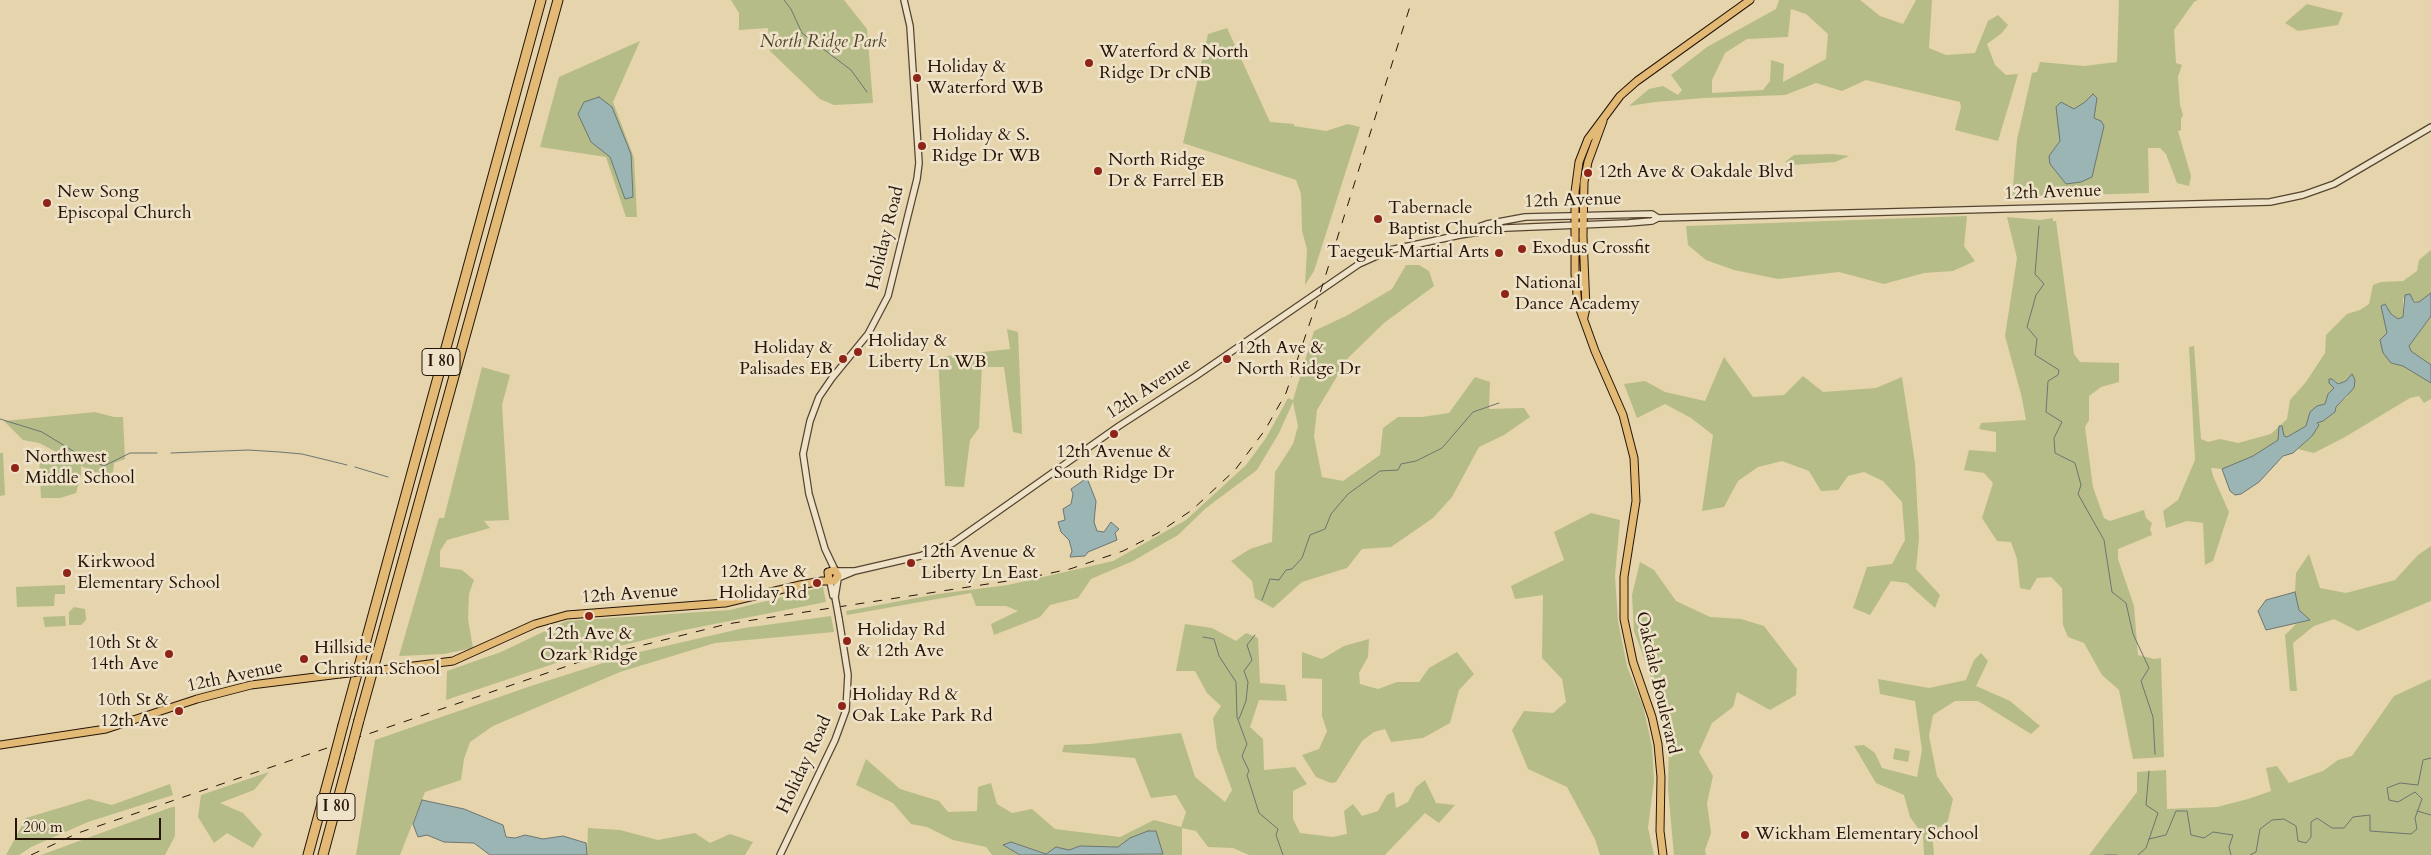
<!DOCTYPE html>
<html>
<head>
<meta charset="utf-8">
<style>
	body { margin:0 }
	#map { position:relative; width:2431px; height:855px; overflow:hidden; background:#e5d4ac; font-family:Cardo,serif }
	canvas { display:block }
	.scale { position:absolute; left:15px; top:818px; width:146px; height:22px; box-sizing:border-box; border:2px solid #261408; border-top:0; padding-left:6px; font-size:15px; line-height:18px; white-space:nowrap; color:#261408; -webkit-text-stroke:4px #eee3c9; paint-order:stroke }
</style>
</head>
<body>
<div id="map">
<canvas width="2431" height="855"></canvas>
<div class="scale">200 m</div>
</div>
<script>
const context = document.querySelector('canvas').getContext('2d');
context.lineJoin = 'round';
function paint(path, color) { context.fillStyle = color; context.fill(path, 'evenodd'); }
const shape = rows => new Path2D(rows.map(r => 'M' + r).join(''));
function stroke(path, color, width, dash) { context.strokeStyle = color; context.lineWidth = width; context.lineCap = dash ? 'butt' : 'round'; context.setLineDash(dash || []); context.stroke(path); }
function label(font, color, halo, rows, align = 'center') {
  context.font = font + ' Cardo,serif'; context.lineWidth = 5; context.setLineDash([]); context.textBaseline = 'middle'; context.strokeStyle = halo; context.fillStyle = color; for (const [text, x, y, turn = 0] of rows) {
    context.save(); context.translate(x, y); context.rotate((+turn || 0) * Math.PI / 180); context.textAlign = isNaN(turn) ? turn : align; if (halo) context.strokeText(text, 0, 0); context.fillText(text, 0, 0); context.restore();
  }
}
const green = shape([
	[731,0,844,0,867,29,873,103,834,105,820,99,770,51,768,28,739,30,739,13],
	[1779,0,1860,0,1880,16,1903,24,1916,0,1932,0,1929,48,1946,55,1975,53,1988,21,1998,15,2008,25,2002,33,1987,44,1995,65,2006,75,2018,74,1998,141,1955,130,1961,107,1960,102,1866,80,1842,91,1816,83,1785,95,1704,98,1655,102,1629,106,1649,89,1663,86,1678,95,1682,90,1671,75,1707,47,1776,9],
	[1791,9,1806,14,1828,34,1826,59,1783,82,1784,64,1771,60,1770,81,1763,90,1712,93,1712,80,1725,53,1747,39,1788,37],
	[2119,0,2198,0,2194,2,2174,30,2176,63,2182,65,2178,77,2180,105,2183,115,2181,119,2181,130,2178,131,2191,176,2189,186,2177,183,2166,154,2160,148,2148,148,2149,193,2012,197,2017,140,2032,73,2037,72,2040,62,2084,66,2117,62],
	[2307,4,2343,13,2338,25,2298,31,2285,23],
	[1227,28,1270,122,1294,124,1294,126,1326,131,1348,124,1360,127,1314,271,1305,285,1307,249,1302,231,1301,194,1296,180,1183,143,1208,34],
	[640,41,613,102,634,158,637,217,626,217,606,157,540,147,559,77],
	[1833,154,1849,156,1835,162,1792,165,1785,162,1794,155],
	[1967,216,1964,246,1975,261,1953,271,1924,273,1884,284,1839,272,1778,279,1734,270,1706,260,1688,245,1686,226],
	[2007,217,2040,220,2053,218,2053,221,2056,221,2074,354,2080,362,2119,363,2119,382,2101,387,2089,396,2089,420,2085,427,2093,487,2104,518,2110,521,2144,510,2146,518,2152,523,2150,529,2152,535,2118,549,2118,559,2134,606,2138,655,2154,659,2161,658,2164,757,2133,759,2119,690,2102,675,2084,643,2068,637,2063,625,2062,588,2051,577,2037,578,2030,590,2020,588,2017,559,2011,542,1997,541,1982,518,1993,483,1984,473,1964,470,1969,450,1996,452,1996,432,1979,429,1981,423,2026,420,2021,394,2005,336,2017,258],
	[2431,250,2431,293,2420,302,2403,298,2403,317,2398,319,2391,314,2387,333,2391,363,2403,366,2431,383,2431,399,2424,403,2419,396,2410,398,2345,437,2314,453,2298,449,2312,436,2316,423,2323,421,2335,412,2336,407,2348,396,2346,381,2337,384,2333,379,2334,388,2328,394,2325,404,2310,412,2306,426,2287,437,2284,436,2253,456,2222,469,2211,468,2213,476,2229,512,2213,561,2205,565,2203,523,2187,521,2166,528,2163,511,2178,500,2195,460,2189,347,2194,346,2201,439,2208,442,2220,439,2238,443,2271,434,2287,419,2290,400,2306,382,2325,353,2326,335,2347,314,2360,310,2369,304,2373,285,2381,282,2403,281,2417,271,2419,260],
	[1406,265,1419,265,1429,271,1434,286,1384,323,1348,358,1317,410,1314,436,1322,477,1343,481,1380,455,1383,428,1398,417,1422,417,1449,413,1475,377,1490,382,1489,409,1524,408,1530,417,1504,435,1479,447,1452,497,1433,518,1391,547,1362,549,1347,568,1302,582,1273,608,1255,598,1252,581,1231,561,1250,549,1272,542,1275,472,1293,444,1298,426,1293,402,1279,433,1257,470,1206,508,1178,535,1133,561,1091,579,1078,598,1050,605,1040,617,994,635,991,624,1018,611,1006,606,976,606,971,593,847,615,846,611,938,594,1008,585,1113,561,1186,520,1246,465,1266,438,1288,398,1293,400,1314,331,1348,315,1392,289],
	[2431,316,2431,365,2411,351,2409,346],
	[1007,329,1018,332,1022,434,1013,432,1004,367,982,367,979,428,970,440,964,487,945,486,938,357,1010,349],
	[1724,357,1753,397,1784,395,1803,376,1823,392,1876,388,1902,377,1915,463,1919,538,1916,569,1940,595,1935,608,1907,583,1891,581,1870,615,1853,608,1867,567,1892,564,1905,540,1902,502,1883,481,1864,472,1848,476,1838,490,1821,491,1809,471,1782,461,1758,467,1738,481,1724,507,1702,511,1713,435,1691,418,1665,404,1637,418,1624,384,1645,381,1665,392,1705,401],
	[482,367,510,375,502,405,509,520,484,521,490,528,447,540,440,551,440,567,462,570,474,580,469,594,468,619,473,648,444,654,399,656,439,518,444,518],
	[95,412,114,417,123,417,125,459,114,463,113,472,108,474,99,474,81,466,81,476,76,493,60,498,41,498,39,456,68,458,39,443,23,440,4,421],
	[0,453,3,453,5,495,0,496],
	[1591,513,1620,520,1615,576,1618,621,1627,666,1643,706,1652,746,1654,781,1648,828,1654,855,1600,855,1595,839,1567,787,1528,769,1512,730,1524,711,1553,713,1566,702,1562,679,1542,658,1543,595,1515,599,1511,586,1564,560,1554,532],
	[2431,546,2431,601,2358,631,2334,619,2314,626,2293,643,2297,691,2290,691,2285,635,2296,624,2310,620,2299,610,2295,592,2296,573,2309,554,2320,588,2346,593,2395,580,2418,555],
	[1640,562,1654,570,1676,601,1710,617,1741,619,1764,626,1797,669,1796,695,1770,710,1737,692,1733,707,1712,723,1699,752,1713,776,1707,803,1711,833,1705,850,1706,855,1674,855,1668,789,1669,740,1652,680,1634,631,1632,595],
	[65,585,65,594,55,594,54,606,17,607,16,587],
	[823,587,826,602,684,630,568,659,446,700,447,671,501,652,566,621,730,610],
	[74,607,85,609,86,620,81,625,69,625,69,612],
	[65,616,66,626,45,627,43,617],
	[831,616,834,632,715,643,620,672,493,726,470,742,464,759,461,780,425,792,400,855,356,855,375,740,528,687,631,654,744,628],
	[1185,624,1212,628,1236,641,1246,633,1258,638,1260,683,1285,685,1287,701,1259,700,1250,727,1263,739,1264,770,1295,767,1307,784,1293,791,1293,819,1300,833,1333,837,1347,834,1344,811,1353,804,1362,816,1378,811,1387,795,1394,792,1396,808,1408,802,1416,787,1425,780,1436,803,1455,805,1439,823,1425,813,1385,855,1249,855,1233,848,1208,847,1196,831,1182,828,1182,855,1162,855,1109,846,1080,846,1069,850,1056,847,1046,854,1011,842,1004,846,1020,855,992,855,986,847,953,840,927,827,911,824,893,803,856,785,866,759,900,789,939,801,948,812,977,811,978,787,991,783,997,804,1012,813,1032,809,1055,829,1120,837,1154,820,1181,827,1186,812,1176,795,1151,798,1135,758,1062,752,1064,745,1091,744,1181,733,1195,777,1225,802,1232,790,1217,749,1213,718,1221,706,1207,693,1195,671,1176,671],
	[1369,639,1368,657,1359,673,1360,684,1378,689,1397,682,1419,682,1429,668,1457,652,1474,674,1459,690,1450,723,1423,738,1391,742,1385,729,1374,732,1362,741,1336,782,1331,783,1316,777,1302,755,1319,749,1327,731,1322,716,1322,679,1302,678,1302,652,1322,659,1344,646],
	[1981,653,1988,661,1976,686,2010,701,2040,726,2031,734,1978,701,1955,701,1933,715,1929,736,1937,776,1953,799,1947,824,1932,830,1934,855,1924,855,1923,835,1910,817,1904,795,1876,783,1854,746,1864,745,1875,753,1882,768,1917,777,1922,750,1915,701,1880,694,1878,679,1929,688,1966,680,1974,660],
	[2431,679,2431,855,2089,855,2137,792,2137,772,2166,770,2167,809,2217,807,2248,799,2271,791,2266,768,2277,766,2289,783,2323,771,2338,760,2352,756,2394,696],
	[1895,748,1910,751,1908,762,1893,759],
	[269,772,254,790,220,803,243,813,262,834,253,848,227,833,214,843,198,817,201,795],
	[170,784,173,795,88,822,31,847,19,855,6,855,26,818,89,799,112,805],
	[172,807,175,807,175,836,165,855,41,855],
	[588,828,620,830,658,840,695,833,710,843,730,834,753,842,745,855,587,855]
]);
const water = shape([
	[2093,94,2097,98,2094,118,2101,121,2104,126,2092,177,2081,182,2066,184,2050,164,2049,156,2060,141,2056,107,2061,102,2074,109,2085,102,2093,94],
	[599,97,612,107,631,154,633,197,625,199,610,157,591,142,578,114,584,102,599,97],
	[2431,293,2431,316,2409,346,2411,351,2431,365,2431,383,2403,366,2391,363,2383,353,2380,340,2387,333,2381,306,2385,304,2391,314,2398,319,2403,317,2405,295,2410,294,2414,302,2419,302,2431,293],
	[2352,374,2355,380,2354,388,2336,407,2335,412,2323,421,2317,423,2319,425,2312,436,2293,453,2283,456,2259,482,2241,494,2235,495,2230,491,2222,469,2253,456,2278,440,2279,426,2282,426,2284,436,2287,437,2306,426,2310,412,2317,406,2325,404,2328,394,2334,388,2329,383,2329,379,2332,379,2338,384,2346,381,2352,374],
	[1087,478,1096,501,1094,522,1097,531,1104,532,1111,522,1119,529,1115,533,1117,540,1088,552,1085,556,1070,557,1072,551,1069,540,1061,532,1058,522,1065,520,1063,509,1071,504,1073,494,1071,489,1087,478],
	[2295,592,2299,610,2310,620,2266,630,2258,611,2266,600,2295,592],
	[422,800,464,809,503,825,506,837,515,838,525,835,543,839,563,836,586,843,587,855,490,855,474,843,444,842,427,835,418,837,413,824,422,800],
	[1148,831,1156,831,1163,854,1020,855,1003,845,1011,842,1046,854,1056,847,1069,850,1080,846,1118,847,1130,838,1148,831]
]);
const stream = shape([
	[784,0,791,9,802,33,851,70,867,92],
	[2039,226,2035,274,2044,284,2036,295,2027,327,2037,339,2035,355,2059,370,2058,375,2048,381,2046,412,2062,422,2054,438,2055,453,2075,463,2081,485,2078,494,2104,540,2112,592,2126,603,2133,634,2149,668,2141,681,2153,717,2155,754],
	[0,419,42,432,83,457,104,466,130,453,157,453],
	[171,453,248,450,280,452,302,454,347,465],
	[355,467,388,477],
	[1262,600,1270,579,1279,580,1286,570,1292,569,1302,558,1310,535,1325,529,1331,514,1348,494,1380,471,1398,470,1401,464,1416,461,1442,448,1473,412,1499,403],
	[1203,637,1214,639,1219,656,1236,682,1237,717,1247,744,1242,756,1249,771,1247,775,1259,813,1278,829,1276,835,1283,855],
	[1239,719,1246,701,1248,682,1244,671,1252,660,1247,645,1255,635],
	[2417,811,2431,815],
	[2149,839,2166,835,2176,811,2187,811,2191,835,2204,838,2213,832,2233,835,2229,847,2231,855],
	[2105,855,2117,855],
	[2138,855,2146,848,2158,813,2146,805,2149,771],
	[2250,855,2256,852,2260,829,2272,820,2284,819,2296,826,2298,841,2306,843,2311,837,2311,822,2317,818,2332,828,2344,828,2353,817,2370,815,2370,831,2411,834,2417,829,2415,818,2422,799,2415,792,2398,802,2389,800,2387,788,2400,783,2418,785,2423,760,2431,758]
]);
const minor = shape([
	[1467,231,1487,224,1525,217,1652,214,1658,218],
	[835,570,825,549,809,494,803,454,810,421,819,397,832,378,868,334,888,296,917,179,919,163,910,26,904,0],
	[835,571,855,571,920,556,953,543,1119,426,1196,376,1359,264,1390,250,1460,235,1506,228,1628,223,1652,221,1658,218,2270,202,2303,195,2334,184,2431,127],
	[838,578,855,571],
	[830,581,833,596,835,597],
	[835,597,838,579],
	[780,855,835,740,846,710,848,675,839,619]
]);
const major = shape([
	[1584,317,1586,308,1583,236,1584,182,1588,162,1603,121],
	[390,669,453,661,535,624,567,615,725,603,800,585,822,581,834,581,838,576,835,570,828,572,829,581],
	[0,745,106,729,197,699,251,685,340,674],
	[1663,855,1660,831,1661,777,1658,744,1652,717,1633,662,1624,619,1624,577,1636,501,1634,458,1623,415,1595,351,1578,304,1575,274,1575,192,1579,162,1588,139,1620,96,1637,81,1750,0]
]);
const highway = shape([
	[359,720,558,0],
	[343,725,541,0],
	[308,855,333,763],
	[323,855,349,758]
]);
const rail = shape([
	[31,855,78,833,588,659,727,624,1027,578,1070,569,1123,551,1158,533,1192,510,1235,470,1265,430,1286,393,1321,290,1412,0]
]);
const minorBridge = shape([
	[835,597,839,619]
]);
const majorBridge = shape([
	[340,674,390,669]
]);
const highwayBridge = shape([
	[349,758,359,720],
	[333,763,343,725]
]);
const markers = [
	[1089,63,5,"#8f2418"],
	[917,78,5,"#8f2418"],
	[922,146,5,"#8f2418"],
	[1098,171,5,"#8f2418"],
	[1588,173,5,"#8f2418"],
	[47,203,5,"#8f2418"],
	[1378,219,5,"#8f2418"],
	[1522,249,5,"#8f2418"],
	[1499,253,5,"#8f2418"],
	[1505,294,5,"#8f2418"],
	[858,352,5,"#8f2418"],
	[843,359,5,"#8f2418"],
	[1227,359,5,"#8f2418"],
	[1114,434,5,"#8f2418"],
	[15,468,5,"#8f2418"],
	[911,563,5,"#8f2418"],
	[67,573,5,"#8f2418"],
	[817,583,5,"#8f2418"],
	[589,616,5,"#8f2418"],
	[847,641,5,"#8f2418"],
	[169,654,5,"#8f2418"],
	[304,659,5,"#8f2418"],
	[842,706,5,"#8f2418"],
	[179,711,5,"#8f2418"],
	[1745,835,5,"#8f2418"]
];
const shields = [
	[441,362,38],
	[336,807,38]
];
const shieldNames = [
	["I 80",441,362],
	["I 80",336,807]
];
const parkNames = [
	["North Ridge Park",823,43]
];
const poiNames = [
	["Waterford & North",1099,53],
	["Ridge Dr cNB",1099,74],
	["Holiday &",927,68],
	["Waterford WB",927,89],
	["Holiday & S.",932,136],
	["Ridge Dr WB",932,157],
	["North Ridge",1108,161],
	["Dr & Farrel EB",1108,182],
	["12th Ave & Oakdale Blvd",1598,173],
	["New Song",57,193],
	["Episcopal Church",57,214],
	["Tabernacle",1388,209],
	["Baptist Church",1388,230],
	["Exodus Crossfit",1532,249],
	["Taegeuk Martial Arts",1489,253,"right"],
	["National",1515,284],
	["Dance Academy",1515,305],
	["Holiday &",868,342],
	["Liberty Ln WB",868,363],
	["Holiday &",833,349,"right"],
	["Palisades EB",833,370,"right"],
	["12th Ave &",1237,349],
	["North Ridge Dr",1237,370],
	["12th Avenue &",1114,453,"center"],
	["South Ridge Dr",1114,474,"center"],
	["Northwest",25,458],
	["Middle School",25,479],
	["12th Avenue &",921,553],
	["Liberty Ln East",921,574],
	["Kirkwood",77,563],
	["Elementary School",77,584],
	["12th Ave &",807,573,"right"],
	["Holiday Rd",807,594,"right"],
	["Holiday Rd",857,631],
	["& 12th Ave",857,652],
	["12th Ave &",589,635,"center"],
	["Ozark Ridge",589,656,"center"],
	["10th St &",159,644,"right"],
	["14th Ave",159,665,"right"],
	["Hillside",314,649],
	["Christian School",314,670],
	["Holiday Rd &",852,696],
	["Oak Lake Park Rd",852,717],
	["10th St &",169,701,"right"],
	["12th Ave",169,722,"right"],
	["Wickham Elementary School",1755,835]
];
const streetNames = [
	["12th Avenue",2053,193,-2],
	["12th Avenue",1573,201,-2],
	["Holiday Road",886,238,-76],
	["12th Avenue",1149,389,-33],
	["12th Avenue",630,595,-4],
	["12th Avenue",235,677,-12],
	["Oakdale Boulevard",1657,683,77],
	["Holiday Road",805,765,-65]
];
paint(green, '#b6bc88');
paint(water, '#9bb5b5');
stroke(water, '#6c7570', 1);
stroke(stream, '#6c7570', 1);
stroke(minor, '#564431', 8);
stroke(major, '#261408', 9);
stroke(highway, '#261408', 11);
stroke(minor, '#eee3c9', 5.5);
stroke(major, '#e2ba76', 7);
stroke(highway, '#e2ba76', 9);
stroke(rail, '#261408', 1, [9, 9]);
stroke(minorBridge, '#564431', 8, []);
stroke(majorBridge, '#261408', 9, []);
stroke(highwayBridge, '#261408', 11, []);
stroke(minorBridge, '#eee3c9', 5.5);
stroke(majorBridge, '#e2ba76', 7);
stroke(highwayBridge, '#e2ba76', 9);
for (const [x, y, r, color] of markers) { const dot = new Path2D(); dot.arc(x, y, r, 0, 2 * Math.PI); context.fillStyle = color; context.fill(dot); stroke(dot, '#eee3c9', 2); }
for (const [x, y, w] of shields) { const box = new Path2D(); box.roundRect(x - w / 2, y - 13.5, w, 27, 4); context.fillStyle = '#eee3c9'; context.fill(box); stroke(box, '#261408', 1); }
label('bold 16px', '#261408', null, shieldNames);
label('italic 18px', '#51462e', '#eee3c9', parkNames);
label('18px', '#261408', '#eee3c9', poiNames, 'left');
label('18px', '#261408', '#eee3c9', streetNames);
</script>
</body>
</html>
